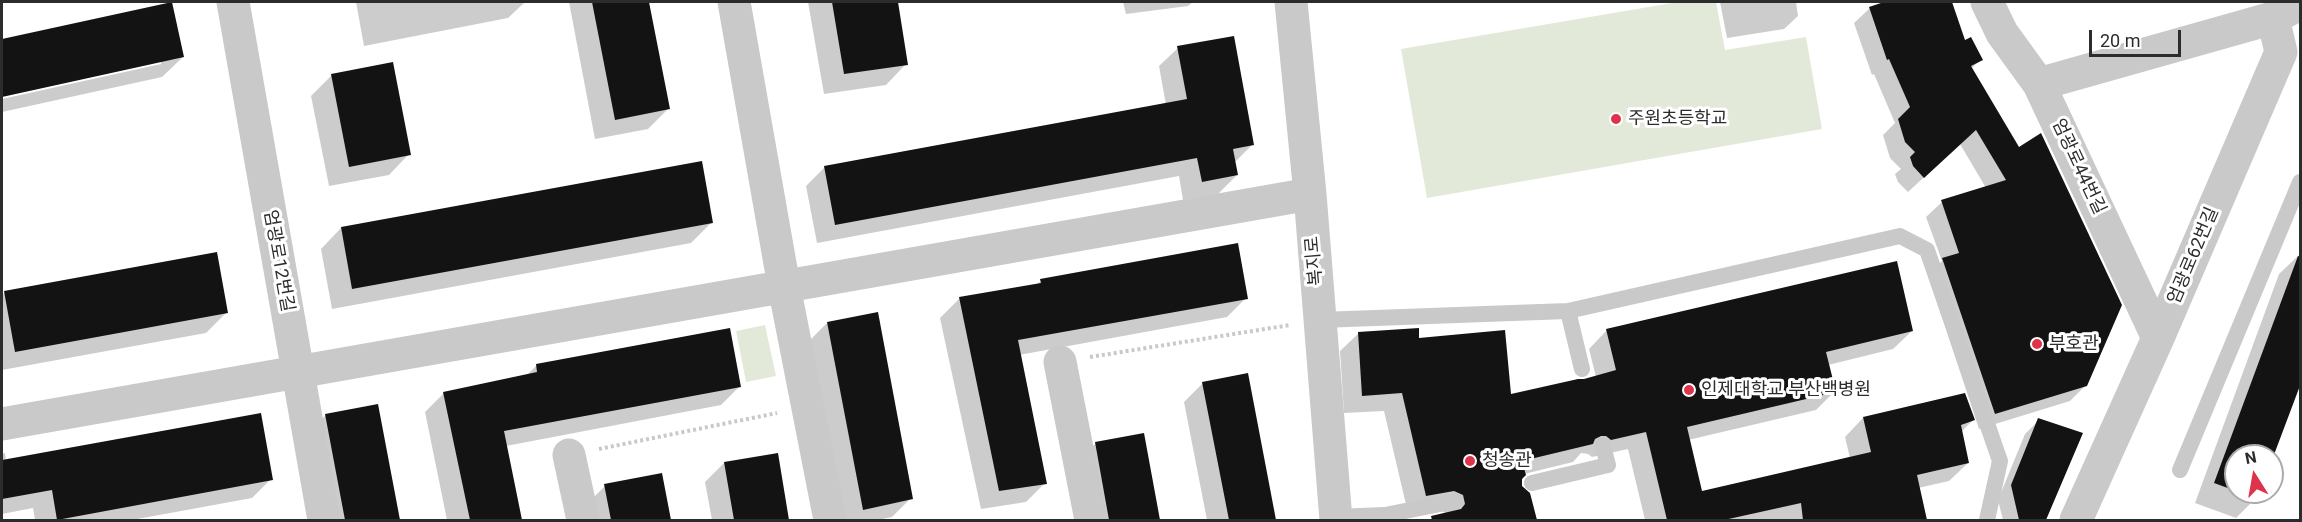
<!DOCTYPE html>
<html>
<head>
<meta charset="utf-8">
<style>
	body { margin:0 }
	#map { position:relative; width:2302px; height:522px; overflow:hidden; background:#fff; font-family:Roboto,sans-serif }
	canvas { display:block }
	.frame { position:absolute; inset:0; border:3px solid #2c2c2c; pointer-events:none }
	.north { position:absolute; left:2224px; top:444px; width:60px; height:60px; box-sizing:border-box; background:#fff; border:2px solid #ababab; border-radius:50%; rotate:349deg; font-size:16px; font-weight:700; line-height:24px; text-align:center; color:#2c2c2c }
	.north::after { content:''; display:block; margin:auto; width:21px; height:27px; background:#df324b; clip-path:polygon(50% 0,100% 100%,50% 72%,0 100%) }
	.scale { position:absolute; left:2089px; top:30px; width:92px; height:27px; box-sizing:border-box; border:3px solid #2c2c2c; border-top:0; padding-left:8px; font-size:18px; line-height:21px; white-space:nowrap; color:#2c2c2c; -webkit-text-stroke:4px #fff; paint-order:stroke }
</style>
</head>
<body>
<div id="map">
<canvas width="2302" height="522"></canvas>
<div class="frame"></div>
<div class="north">N</div>
<div class="scale">20 m</div>
</div>
<script>
const context = document.querySelector('canvas').getContext('2d');
context.lineJoin = 'round';
function paint(path, color) { context.fillStyle = color; context.fill(path, 'evenodd'); }
const shape = rows => new Path2D(rows.map(r => 'M' + r).join(''));
function stroke(path, color, width, dash) { context.strokeStyle = color; context.lineWidth = width; context.lineCap = dash ? 'butt' : 'round'; context.setLineDash(dash || []); context.stroke(path); }
function label(font, color, halo, rows, align = 'center') {
  context.font = font + ' Roboto,"Noto Sans KR",sans-serif'; context.lineWidth = 6; context.setLineDash([]); context.textBaseline = 'middle'; context.strokeStyle = halo; context.fillStyle = color; for (const [text, x, y, turn = 0] of rows) {
    context.save(); context.translate(x, y); context.rotate((+turn || 0) * Math.PI / 180); context.textAlign = isNaN(turn) ? turn : align; if (halo) context.strokeText(text, 0, 0); context.fillText(text, 0, 0); context.restore();
  }
}
const green = shape([
	[1678,2,1716,2,1725,50,1806,37,1822,129,1427,198,1401,49],
	[765,325,776,376,746,382,736,331]
]);
const shadow = shape([
	[356,2,525,2,508,18,364,46],
	[569,2,648,2,668,109,648,129,595,139],
	[808,2,897,2,906,64,886,85,824,94],
	[1123,2,1193,2,1188,6,1126,14],
	[1720,2,1796,2,1798,16,1784,29,1727,38],
	[1889,2,1951,2,1965,42,1981,59,1971,69,2086,385,2070,401,1979,429,1928,275,1942,261,1926,217,1942,202,1986,188,1960,144,1908,192,1898,182,1895,174,1901,169,1890,158,1883,135,1895,123,1874,74,1872,75,1854,23,1870,8],
	[171,4,183,57,162,77,2,112,2,99,161,64,161,61,2,96,2,41],
	[1178,48,1252,145,1234,163,1237,175,1218,194,1183,200,1179,176,817,243,806,186,825,167,1166,105,1159,66],
	[332,75,409,154,389,175,329,186,311,96],
	[711,223,691,243,332,309,321,249,341,228],
	[2300,254,2300,378,2272,456,2236,456,2236,492,2258,492,2256,498,2236,518,2195,503,2279,274],
	[1041,281,1246,298,1227,317,1019,355,1045,483,1026,502,981,509,940,318,959,299,1036,285],
	[5,292,226,313,206,333,2,370,2,296],
	[827,323,911,498,892,517,878,520,843,520,808,342],
	[1607,330,1912,331,1893,349,1828,365,1834,392,1816,410,1688,440,1701,493,1850,458,1845,437,1863,418,1964,395,1973,420,1961,432,1968,463,1949,481,1918,488,1926,520,1645,520,1628,449,1592,457,1588,454,1581,453,1573,462,1524,474,1520,487,1529,494,1535,520,1427,520,1446,514,1444,512,1434,508,1408,513,1384,411,1344,413,1340,351,1359,333,1418,340,1509,396,1596,377,1589,349],
	[536,366,740,386,721,405,506,446,521,520,447,520,425,412,444,393,526,376],
	[1246,374,1275,520,1207,520,1184,402,1203,383],
	[377,406,398,520,323,520,307,434,326,415],
	[2039,420,2081,434,2044,520,2003,520,1998,500,2025,434],
	[1143,435,1159,520,1088,520,1077,462,1096,443],
	[5,453,6,461,271,479,252,498,132,520,35,520,33,508,2,514,2,454],
	[776,454,788,520,712,520,705,482,724,463],
	[661,474,670,520,589,520,586,505,605,486]
]);
const building = shape([
	[172,2,184,57,2,97,2,39],
	[592,2,649,2,670,109,615,120],
	[832,2,898,2,908,65,844,74],
	[1884,2,1952,2,1965,40,1971,37,1983,60,1971,66,2019,147,2041,133,2122,305,2087,386,1995,414,1942,258,1959,253,1941,200,2006,180,1976,130,1924,178,1913,166,1910,157,1915,152,1905,142,1898,119,1910,107,1889,59,1887,60,1869,7],
	[1234,36,1254,145,1233,149,1238,175,1202,182,1197,158,835,225,824,166,1187,99,1177,46],
	[393,62,411,155,349,167,331,74],
	[702,161,713,223,352,289,341,227],
	[1238,243,1248,299,1018,340,1047,484,999,491,959,297,1041,283,1040,279],
	[217,252,228,313,15,352,4,291],
	[2298,256,2301,257,2301,383,2272,460,2272,456,2236,456,2236,491,2214,483],
	[1897,261,1913,331,1826,352,1836,392,1687,427,1702,491,1871,452,1863,417,1965,393,1975,420,1961,425,1969,463,1917,475,1927,520,1803,520,1801,503,1724,520,1667,520,1646,432,1611,440,1606,436,1601,436,1595,439,1593,444,1522,461,1526,475,1522,479,1522,486,1530,493,1537,520,1432,520,1431,516,1461,509,1465,504,1463,495,1454,491,1426,496,1402,393,1362,396,1358,332,1419,328,1419,338,1505,330,1511,394,1578,379,1584,379,1616,370,1606,329],
	[878,312,913,499,863,510,827,322],
	[730,328,741,387,504,431,522,520,470,520,443,392,537,372,536,364],
	[1248,373,1276,520,1229,520,1202,382],
	[378,404,400,520,345,520,325,414],
	[261,413,273,480,57,520,52,490,2,499,2,460],
	[2038,418,2083,433,2046,520,2019,520,2011,485],
	[1144,433,1160,520,1109,520,1095,442],
	[778,453,789,520,734,520,724,462],
	[662,473,671,520,611,520,604,484]
]);
const path = shape([
	[1090,357,1290,325],
	[599,449,777,413]
]);
const service = shape([
	[1568,311,1900,236,1927,250,2000,461,1987,520],
	[1320,320,1568,311,1582,369],
	[2180,470,2300,182],
	[1532,483,1608,465,1603,446],
	[1336,517,1385,515,1455,501]
]);
const minor = shape([
	[233,2,324,520],
	[734,2,784,286,830,520],
	[1291,2,1310,194,1336,520],
	[1987,2,2002,33,2039,84,2158,338],
	[2039,84,2273,18,2300,4],
	[1060,362,1091,520],
	[2,424,1310,194],
	[569,455,583,520],
	[2076,520,2158,338,2281,52,2273,18]
]);
const markers = [
	[1616,119,6,"#df324b"],
	[2037,344,6,"#df324b"],
	[1689,390,6,"#df324b"],
	[1470,461,6,"#df324b"]
];
const poiNames = [
	["주원초등학교",1628,119],
	["부호관",2049,344],
	["인제대학교 부산백병원",1701,390],
	["청송관",1482,461]
];
const streetNames = [
	["엄광로44번길",2078,167,65],
	["엄광로62번길",2194,256,-67],
	["엄광로12번길",278,261,80],
	["복지로",1315,261,-95]
];
paint(green, '#e3e9d9');
paint(shadow, '#0003');
paint(building, '#131313');
stroke(path, '#c9c9c9', 4, [3, 3]);
stroke(service, '#c9c9c9', 16);
stroke(minor, '#c9c9c9', 33);
for (const [x, y, r, color] of markers) { const dot = new Path2D(); dot.arc(x, y, r, 0, 2 * Math.PI); context.fillStyle = color; context.fill(dot); stroke(dot, '#fff', 2); }
label('18px', '#2c2c2c', '#fff', poiNames, 'left');
label('18px', '#2c2c2c', '#fff', streetNames);
</script>
</body>
</html>
